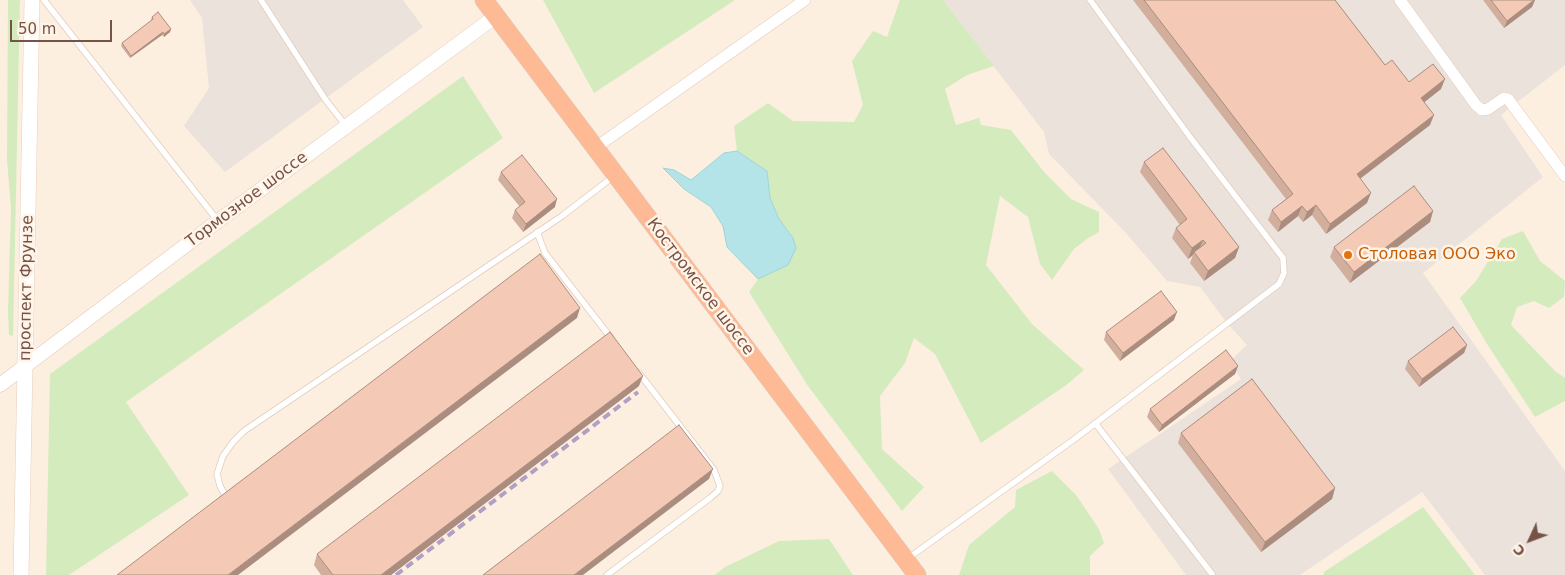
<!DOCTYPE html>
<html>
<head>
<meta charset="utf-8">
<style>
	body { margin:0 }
	#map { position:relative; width:1565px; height:575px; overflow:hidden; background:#fdefe0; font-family:"DejaVu Sans",sans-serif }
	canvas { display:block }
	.north { position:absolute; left:1505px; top:515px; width:50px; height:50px; -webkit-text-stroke:4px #fff4e7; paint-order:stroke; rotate:227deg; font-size:14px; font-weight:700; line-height:20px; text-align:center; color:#755346 }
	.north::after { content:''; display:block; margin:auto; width:18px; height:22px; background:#755346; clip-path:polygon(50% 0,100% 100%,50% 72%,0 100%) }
	.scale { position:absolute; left:10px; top:20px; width:102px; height:22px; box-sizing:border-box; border:2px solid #755346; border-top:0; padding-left:6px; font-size:15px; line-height:18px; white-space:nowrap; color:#755346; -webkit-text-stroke:4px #fff4e7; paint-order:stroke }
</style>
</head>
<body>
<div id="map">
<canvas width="1565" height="575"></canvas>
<div class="north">С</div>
<div class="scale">50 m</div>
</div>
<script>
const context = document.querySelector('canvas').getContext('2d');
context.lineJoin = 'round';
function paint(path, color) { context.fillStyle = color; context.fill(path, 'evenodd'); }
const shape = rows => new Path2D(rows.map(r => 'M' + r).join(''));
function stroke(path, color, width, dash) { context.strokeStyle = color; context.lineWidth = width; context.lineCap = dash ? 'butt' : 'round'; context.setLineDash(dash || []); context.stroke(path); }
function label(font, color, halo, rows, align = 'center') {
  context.font = font + ' "DejaVu Sans",sans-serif'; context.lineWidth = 5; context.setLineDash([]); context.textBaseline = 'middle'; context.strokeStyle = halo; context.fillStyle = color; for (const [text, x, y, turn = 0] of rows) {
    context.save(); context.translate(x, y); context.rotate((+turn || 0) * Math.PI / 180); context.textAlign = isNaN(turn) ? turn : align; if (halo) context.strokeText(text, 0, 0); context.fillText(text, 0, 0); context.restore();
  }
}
const industrial = shape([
	[190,0,403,0,423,27,225,172,184,126,209,88,202,18],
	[943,0,1565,0,1565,65,1501,115,1543,177,1423,273,1565,471,1565,575,1485,575,1422,492,1300,575,1186,575,1108,469,1241,379,1230,361,1247,345,1227,323,1200,287,1167,281,1125,232,1049,154,1044,132]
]);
const green = shape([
	[8,0,20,0,13,336,9,335,8,312,11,209,7,160],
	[543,0,735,0,594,93],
	[900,0,943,0,994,66,967,75,945,89,956,125,979,118,981,125,1011,130,1045,173,1071,199,1099,212,1099,232,1088,238,1074,249,1052,280,1040,264,1028,217,1000,196,986,265,1032,324,1084,370,1065,386,981,443,935,354,914,338,905,363,880,396,882,449,924,487,902,511,808,386,749,292,758,279,788,265,793,238,779,219,770,198,767,171,737,151,734,126,768,103,793,121,854,122,863,105,852,61,873,31,887,37],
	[463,76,503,138,126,402,189,495,69,575,46,575,50,374],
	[1523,231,1540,261,1565,281,1564,297,1549,308,1534,301,1517,307,1511,325,1555,371,1565,378,1565,401,1535,417,1487,344,1460,298,1476,281,1502,239],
	[1052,471,1076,495,1099,529,1104,543,1090,556,1090,575,959,575,969,545,1015,507,1016,490],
	[1423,507,1475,575,1324,575,1324,572],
	[829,539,853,575,715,575,725,567,779,541]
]);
const water = shape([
	[737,151,767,171,770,198,779,219,793,238,796,248,788,265,758,279,727,247,723,226,711,207,684,189,663,168,674,170,691,180,724,153,737,151]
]);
const service = shape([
	[44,0,218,221],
	[261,0,325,99,346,126],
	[537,232,545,253,611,338],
	[1095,423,1212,574],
	[226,497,220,486,217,474,223,456,233,442,244,431,562,216,614,176],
	[907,559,1076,438,1279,284,1284,273,1283,258,1190,137,1090,0],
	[607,575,710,498,718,491,720,486,714,470,639,373]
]);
const minor = shape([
	[1400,0,1476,105,1482,110,1488,109,1504,98,1508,99,1565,176],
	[595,148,805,0]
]);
const tertiary = shape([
	[0,385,218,221,496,16]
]);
const secondary = shape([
	[21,575,32,0]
]);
const trunk = shape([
	[484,0,917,575]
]);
const rail = shape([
	[396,575,638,392]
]);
const wall = shape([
	[1133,0,1335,0,1385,65,1409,82,1441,89,1424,102,1430,125,1360,179,1367,203,1326,234,1312,215,1303,222,1298,216,1278,232,1268,220,1272,210,1286,199],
	[1483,0,1535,0,1532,7,1504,28],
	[152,17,171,29,170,32,164,37,162,35,130,58,121,46,122,43,151,21,151,20],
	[1144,162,1239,247,1235,258,1204,281,1190,263,1193,255,1188,259,1172,238,1176,228,1180,225,1140,172],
	[501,172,555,207,523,232,512,218,515,210,520,207,498,180],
	[1433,211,1430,222,1350,283,1330,257,1334,247],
	[1174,320,1120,361,1104,340,1106,332],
	[1467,345,1464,353,1419,387,1405,369,1408,361],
	[1238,366,1235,374,1159,432,1147,417,1150,409],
	[639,386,391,575,321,575,314,565,317,554],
	[1181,433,1335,488,1332,499,1261,552,1178,443]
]);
const shadedWall = shape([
	[1534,0,1535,0,1532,7,1504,28,1507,21],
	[171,29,170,32,164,37,164,34],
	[163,32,162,35,130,58,131,56],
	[1445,79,1441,89,1417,108,1421,98],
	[1434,115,1430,125,1353,184,1357,174],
	[1371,193,1367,203,1326,234,1330,224],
	[557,199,555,207,523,232,526,224],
	[1316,205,1312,215,1303,222,1307,212],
	[1302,206,1298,216,1278,232,1281,222],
	[1433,211,1430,222,1350,283,1354,272],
	[1203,240,1199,250,1194,252,1193,255,1188,259,1192,248],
	[1239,247,1235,258,1204,281,1208,271],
	[580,308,577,318,238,575,228,575],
	[1177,312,1174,320,1120,361,1123,353],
	[1467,345,1464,353,1419,387,1422,379],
	[1238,366,1235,374,1159,432,1162,425],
	[643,376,639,386,391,575,381,575],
	[713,469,709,479,583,575,574,575],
	[1335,488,1332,499,1261,552,1265,542]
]);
const building = shape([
	[1144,0,1335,0,1385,65,1392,60,1409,82,1433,64,1445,79,1421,98,1434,115,1357,174,1371,193,1330,224,1316,205,1307,212,1302,206,1281,222,1272,210,1293,194,1144,0],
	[1491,0,1534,0,1507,21,1491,0],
	[158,12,171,29,164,34,163,32,131,56,122,43,153,19,152,17,158,12],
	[1163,148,1239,247,1208,271,1194,252,1206,243,1203,240,1192,248,1176,228,1187,219,1144,162,1163,148],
	[522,155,557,199,526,224,515,210,525,202,501,172,522,155],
	[1414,186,1433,211,1354,272,1334,247,1414,186],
	[540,254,580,308,228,575,117,575,540,254],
	[1161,291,1177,312,1123,353,1106,332,1161,291],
	[1453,327,1467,345,1422,379,1408,361,1453,327],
	[610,332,643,376,381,575,333,575,317,554,610,332],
	[1226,350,1238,366,1162,425,1150,409,1226,350],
	[1252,379,1335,488,1265,542,1181,433,1252,379],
	[679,425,713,469,574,575,483,575,679,425]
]);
const markers = [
	[1348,255,5,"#e8710a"]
];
const streetNames = [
	["Тормозное шоссе",247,200,-37],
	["Костромское шоссе",700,287,53],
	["проспект Фрунзе",27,288,-89]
];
const foodNames = [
	["Столовая ООО Эко",1358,255]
];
paint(industrial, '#ebe2dc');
paint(green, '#d4ebbe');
paint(water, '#b4e4e7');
stroke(water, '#9ad5da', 1);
stroke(service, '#e2cbbc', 7);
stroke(minor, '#e2cbbc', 12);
stroke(tertiary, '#e2cbbc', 15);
stroke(secondary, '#e9cdbb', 16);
stroke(trunk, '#dbd2cf', 19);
stroke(service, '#fff', 5.5);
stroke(minor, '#fff', 11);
stroke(tertiary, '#fff', 14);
stroke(secondary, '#fff', 15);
stroke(trunk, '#fdba94', 18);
stroke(rail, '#b19fc6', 4, [8, 5]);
paint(wall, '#d2ae9d');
paint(shadedWall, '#ab8d7f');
paint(building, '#f4cab6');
stroke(building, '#ab8d7f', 1);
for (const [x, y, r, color] of markers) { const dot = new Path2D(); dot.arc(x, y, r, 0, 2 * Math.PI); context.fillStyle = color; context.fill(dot); stroke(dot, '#fff4e7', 2); }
label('16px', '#755346', '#fff4e7', streetNames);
label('16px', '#c56008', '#fff4e7', foodNames, 'left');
</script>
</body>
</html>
